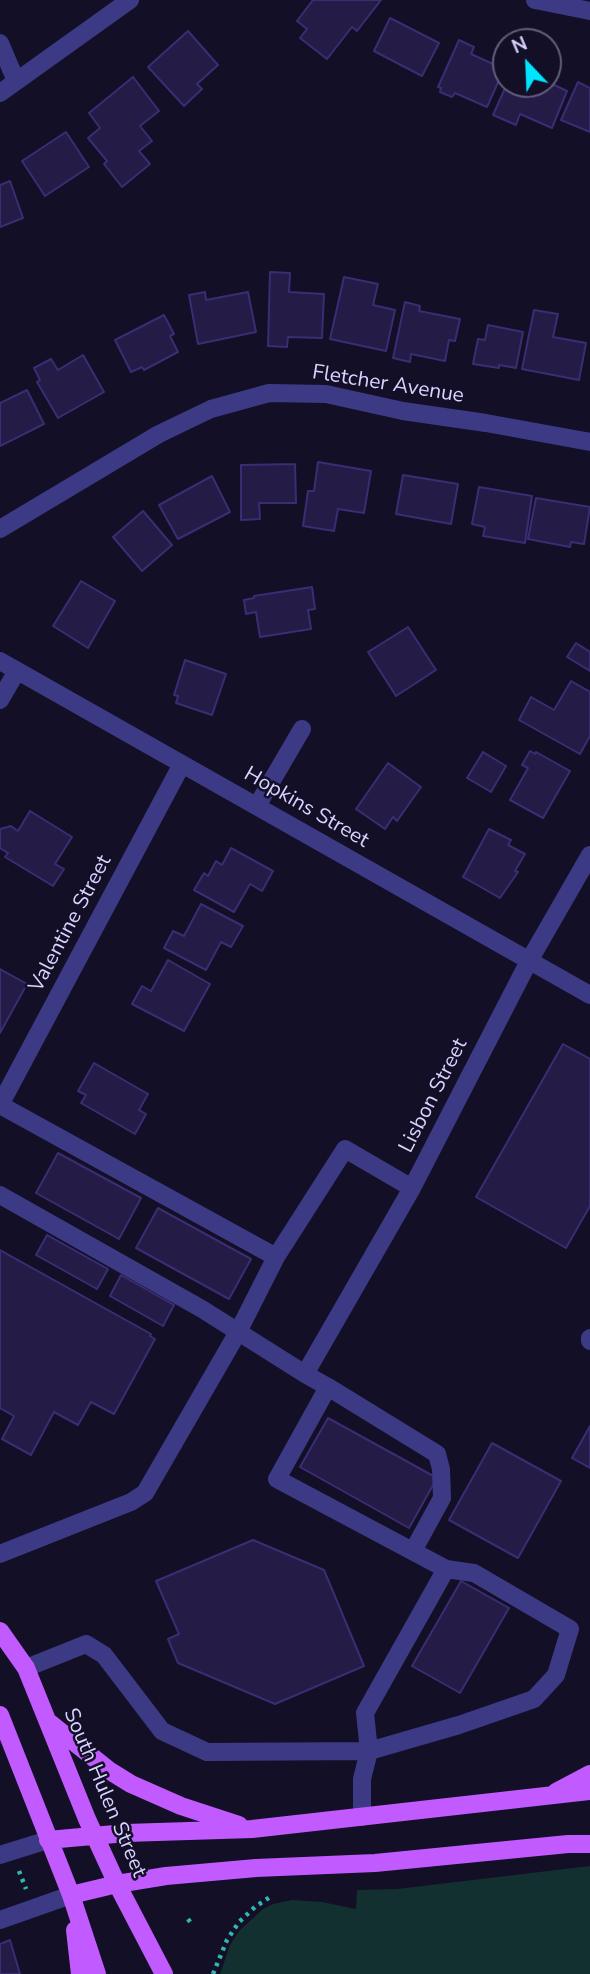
<!DOCTYPE html>
<html>
<head>
<meta charset="utf-8">
<style>
	body { margin:0 }
	#map { position:relative; width:590px; height:1974px; overflow:hidden; background:#130f26; font-family:"Nunito Sans",sans-serif }
	canvas { display:block }
	.north { position:absolute; left:492px; top:28px; width:70px; height:70px; box-sizing:border-box; background:#130f26; border:2px solid #625e7d; border-radius:50%; rotate:337deg; font-size:19px; font-weight:700; line-height:28px; text-align:center; color:#d9d4ff }
	.north::after { content:''; display:block; margin:auto; width:24px; height:32px; background:#00e5ff; clip-path:polygon(50% 0,100% 100%,50% 72%,0 100%) }
</style>
</head>
<body>
<div id="map">
<canvas width="590" height="1974"></canvas>
<div class="north">N</div>
</div>
<script>
const context = document.querySelector('canvas').getContext('2d');
context.lineJoin = 'round';
function paint(path, color) { context.fillStyle = color; context.fill(path, 'evenodd'); }
const shape = rows => new Path2D(rows.map(r => 'M' + r).join(''));
function stroke(path, color, width, dash) { context.strokeStyle = color; context.lineWidth = width; context.lineCap = dash ? 'butt' : 'round'; context.setLineDash(dash || []); context.stroke(path); }
function label(font, color, halo, rows, align = 'center') {
  context.font = font + ' "Nunito Sans",sans-serif'; context.lineWidth = 5; context.setLineDash([]); context.textBaseline = 'middle'; context.strokeStyle = halo; context.fillStyle = color; for (const [text, x, y, turn = 0] of rows) {
    context.save(); context.translate(x, y); context.rotate((+turn || 0) * Math.PI / 180); context.textAlign = isNaN(turn) ? turn : align; if (halo) context.strokeText(text, 0, 0); context.fillText(text, 0, 0); context.restore();
  }
}
const green = shape([
	[590,1866,590,1974,220,1974,230,1945,239,1931,263,1909,273,1904,292,1900,322,1902,356,1909,357,1890,397,1889]
]);
const building = shape([
	[313,0,381,0,357,31,352,27,327,59,300,38,307,29,297,21,313,0],
	[390,18,439,43,422,76,374,51,390,18],
	[188,31,218,65,197,84,202,89,184,106,148,67,188,31],
	[459,40,474,47,471,54,504,69,487,107,455,93,452,97,440,92,441,88,438,87,459,40],
	[133,77,159,111,140,126,152,141,139,151,150,164,122,187,104,164,107,161,88,138,100,128,89,113,133,77],
	[548,82,567,91,552,128,520,114,516,125,493,115,507,84,548,82],
	[578,82,590,88,590,132,561,120,578,82],
	[66,132,89,167,45,196,22,161,66,132],
	[10,181,23,218,0,227,0,185,10,181],
	[270,272,290,273,289,292,324,294,322,338,288,337,287,347,268,346,270,272],
	[344,277,378,284,373,305,395,310,386,351,330,339,344,277],
	[205,292,206,300,248,292,256,332,198,344,189,295,205,292],
	[405,302,420,306,419,311,460,319,455,341,449,340,445,361,411,354,410,362,393,358,405,302],
	[534,310,558,314,553,337,586,343,579,380,522,369,534,310],
	[164,315,174,334,170,336,178,352,144,370,142,367,131,372,115,340,164,315],
	[488,325,523,332,516,368,499,365,499,368,473,364,478,339,485,340,488,325],
	[83,355,104,392,58,418,37,382,40,380,34,368,51,359,58,370,83,355],
	[27,390,44,424,0,446,0,403,27,390],
	[318,462,371,471,364,513,338,509,334,531,303,526,308,491,314,491,318,462],
	[295,464,296,503,259,503,260,519,241,520,241,465,295,464],
	[403,475,458,484,451,524,396,514,403,475],
	[212,476,230,512,178,539,159,505,212,476],
	[479,487,532,496,525,543,483,536,485,527,472,524,479,487],
	[536,498,590,507,584,544,571,542,570,547,528,539,536,498],
	[143,511,172,545,142,571,113,537,143,511],
	[81,581,115,601,88,648,53,626,81,581],
	[312,587,315,609,308,610,311,629,260,637,256,612,246,614,244,600,254,598,254,596,312,587],
	[408,627,436,670,396,696,368,652,408,627],
	[576,643,590,652,590,671,567,657,576,643],
	[185,660,226,674,212,715,176,703,178,696,174,695,185,660],
	[571,681,590,692,590,736,580,754,519,720,531,697,554,710,571,681],
	[530,751,535,754,536,752,570,771,543,818,510,800,528,768,522,765,530,751],
	[483,752,506,766,491,792,467,778,483,752],
	[388,763,421,787,397,821,393,817,385,829,356,809,388,763],
	[30,811,72,837,55,864,64,869,53,886,5,857,8,853,0,848,0,829,11,826,18,831,30,811],
	[489,829,511,840,508,845,525,854,515,871,518,872,500,898,463,877,489,829],
	[231,848,273,871,262,891,250,884,234,912,194,890,204,873,208,876,216,861,222,865,231,848],
	[201,904,243,926,231,947,221,942,206,970,164,948,173,931,184,936,201,904],
	[168,960,210,984,184,1031,132,1004,142,986,151,991,168,960],
	[0,969,27,984,0,1033,0,969],
	[563,1044,590,1059,590,1206,566,1248,476,1197,563,1044],
	[94,1063,148,1094,139,1110,146,1114,135,1134,81,1103,86,1095,78,1091,94,1063],
	[58,1153,141,1198,119,1239,36,1193,58,1153],
	[158,1208,251,1259,229,1299,136,1248,158,1208],
	[47,1235,108,1269,97,1289,36,1255,47,1235],
	[0,1250,151,1334,150,1336,155,1339,114,1414,91,1402,78,1425,54,1412,31,1455,2,1439,14,1416,0,1408,0,1250],
	[121,1275,174,1305,163,1326,110,1296,121,1275],
	[328,1418,437,1478,409,1528,300,1467,328,1418],
	[590,1426,590,1468,572,1458,590,1426],
	[492,1443,561,1481,518,1558,449,1520,492,1443],
	[253,1540,324,1570,364,1666,275,1704,178,1663,168,1639,179,1634,156,1581,253,1540],
	[461,1581,509,1608,460,1693,412,1666,461,1581],
	[10,1940,20,1974,0,1974,0,1944,10,1940]
]);
const path = shape([
	[19,1871,26,1889],
	[188,1919,191,1923],
	[213,1974,227,1940,239,1922,255,1907,273,1895]
]);
const minor = shape([
	[535,0,590,11],
	[0,43,16,81],
	[0,93,130,0],
	[0,529,159,434,211,409,269,393,326,394,403,411,486,423,590,442],
	[0,661,590,995],
	[0,700,17,671],
	[257,806,302,729],
	[0,1105,182,764],
	[0,1195,202,1309,305,1374],
	[276,1257,345,1149,412,1188],
	[590,1338,590,1341],
	[328,1387,437,1454,441,1469,442,1498,413,1551],
	[0,1554,131,1502,145,1493,238,1332,276,1257,0,1105],
	[26,1668,86,1644,104,1655,162,1731,207,1752,369,1751,459,1725,534,1699,556,1675,570,1629,474,1573,446,1569],
	[362,1817,362,1779,369,1751,365,1713,446,1569,277,1479,328,1387,305,1374,412,1188,529,961,590,855],
	[0,1855,48,1840],
	[0,1920,71,1895]
]);
const major = shape([
	[0,1631,26,1668,87,1819,117,1884,164,1974],
	[0,1715,71,1895,97,1974],
	[50,1723,110,1771,131,1784,181,1806,239,1825],
	[556,1792,590,1774],
	[48,1840,126,1833,252,1829,590,1791],
	[71,1895,117,1884,166,1876,256,1868,375,1863,568,1844,590,1844],
	[75,1930,80,1974]
]);
const streetNames = [
	["Fletcher Avenue",388,385,9],
	["Hopkins Street",306,808,30],
	["Valentine Street",71,924,-62],
	["Lisbon Street",434,1096,-63],
	["South Hulen Street",104,1793,67]
];
paint(green, '#12302f');
paint(building, '#241b47');
stroke(building, '#3b2d73', 2);
stroke(path, '#2fb8b0', 4.5, [3.5, 5]);
stroke(minor, '#3d3a85', 18);
stroke(major, '#c25bff', 18);
label('21px', '#d9d4ff', '#130f26', streetNames);
</script>
</body>
</html>
